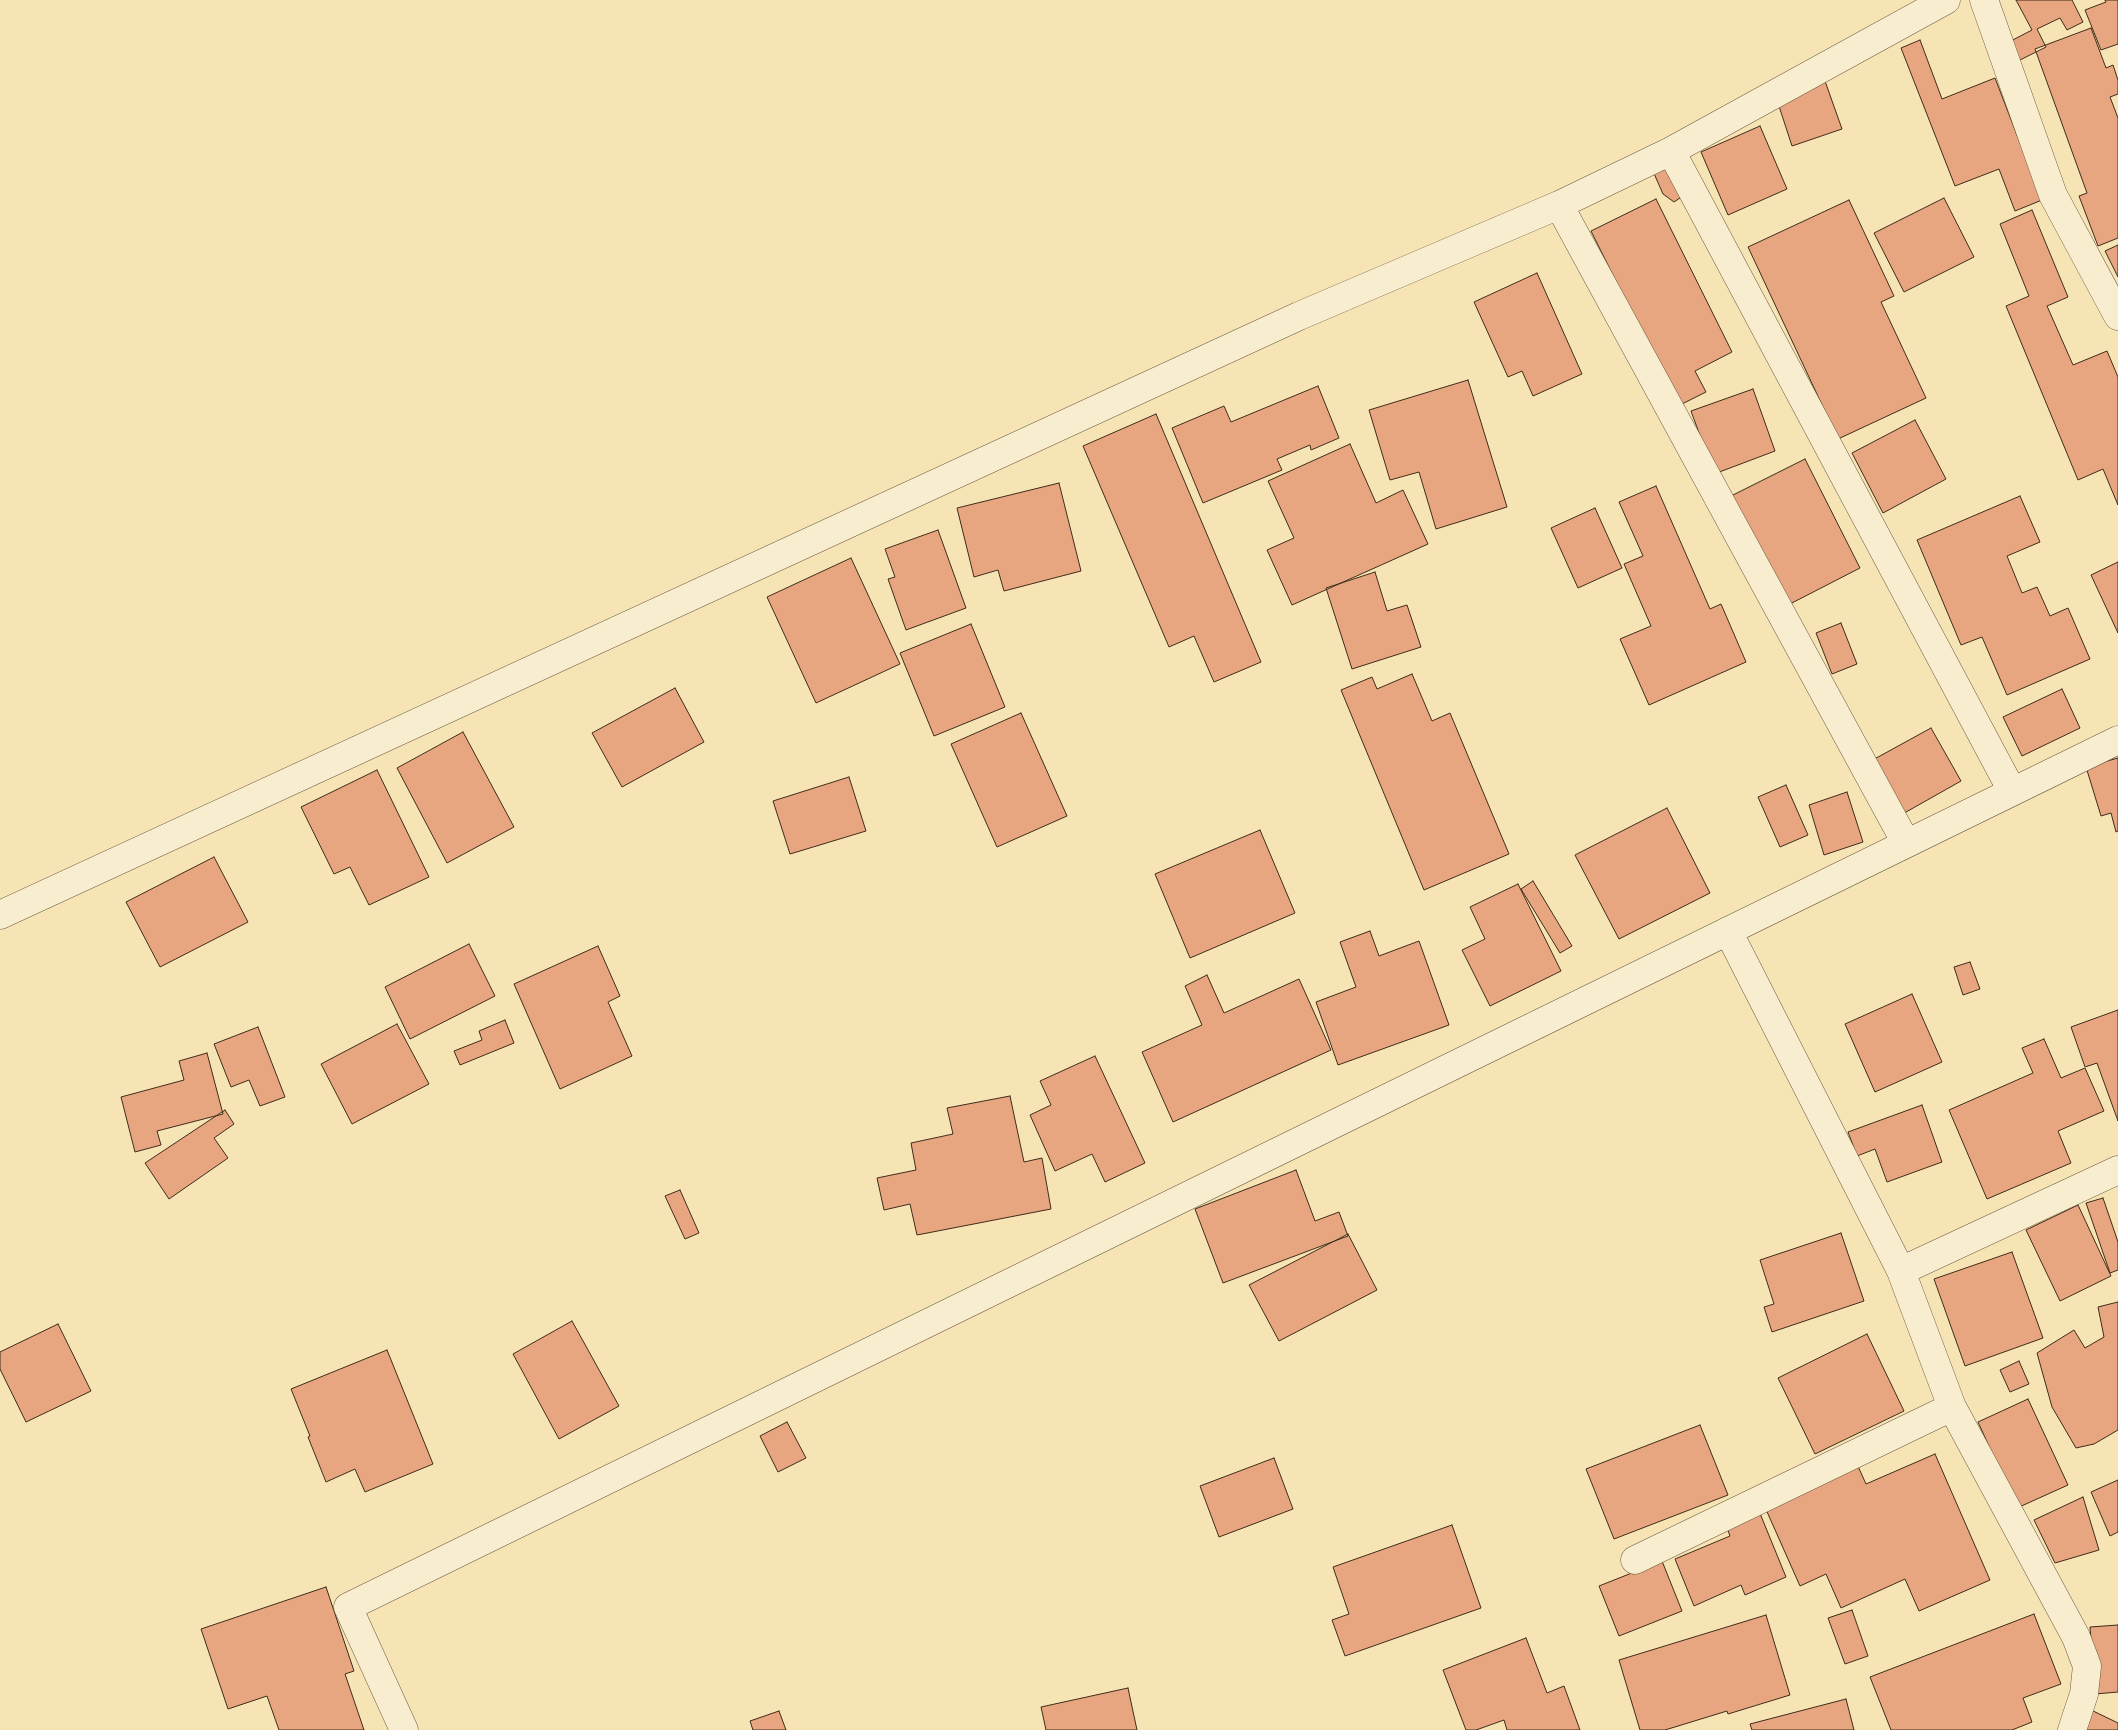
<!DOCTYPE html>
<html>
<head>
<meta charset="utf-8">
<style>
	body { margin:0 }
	canvas { display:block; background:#f6e4b5 }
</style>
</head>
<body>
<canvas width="2118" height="1730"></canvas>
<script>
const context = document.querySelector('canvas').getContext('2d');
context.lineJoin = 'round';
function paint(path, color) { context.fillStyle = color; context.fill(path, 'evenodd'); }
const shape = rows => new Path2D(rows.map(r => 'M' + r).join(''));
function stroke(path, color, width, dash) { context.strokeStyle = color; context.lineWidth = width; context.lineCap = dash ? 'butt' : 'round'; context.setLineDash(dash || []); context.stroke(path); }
const building = shape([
	[2016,0,2072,0,2083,22,2067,30,2060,18,2037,29,2046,47,2016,62,2007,43,2032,30,2016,0],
	[2105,0,2118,0,2118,44,2101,50,2085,10,2106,2,2105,0],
	[2091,28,2106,68,2113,65,2118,80,2118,94,2110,97,2118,118,2118,238,2098,246,2079,196,2087,193,2035,49,2091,28],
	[1920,40,1942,99,1995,78,2042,200,2015,211,1999,169,1955,186,1901,48,1920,40],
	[1825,81,1842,129,1792,146,1776,97,1825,81],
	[1760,126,1787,189,1728,215,1701,152,1760,126],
	[1667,159,1689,192,1674,202,1663,194,1652,169,1667,159],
	[1944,198,1974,257,1904,292,1874,233,1944,198],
	[1656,199,1732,352,1695,371,1706,392,1678,406,1591,231,1656,199],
	[1849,200,1894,296,1881,302,1926,398,1838,439,1748,247,1849,200],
	[2032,210,2068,297,2047,306,2073,365,2107,351,2118,377,2118,505,2103,469,2078,480,2006,306,2029,296,2000,224,2032,210],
	[2118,245,2118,277,2105,251,2118,245],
	[1537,273,1582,374,1533,396,1522,371,1508,377,1474,302,1537,273],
	[1468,380,1507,507,1436,529,1419,472,1390,480,1369,410,1468,380],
	[1318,386,1339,438,1311,450,1310,445,1277,459,1282,470,1203,503,1172,428,1224,406,1231,422,1318,386],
	[1753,389,1775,451,1714,474,1691,411,1753,389],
	[1156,414,1261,662,1214,682,1194,636,1169,647,1083,446,1156,414],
	[1915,420,1946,479,1883,513,1852,453,1915,420],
	[1350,444,1376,503,1403,490,1428,544,1292,605,1267,550,1294,538,1268,481,1350,444],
	[1805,459,1860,568,1786,606,1731,496,1805,459],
	[1059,483,1081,571,1004,591,998,570,974,577,957,508,1059,483],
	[1656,486,1710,609,1721,604,1746,662,1649,705,1620,639,1651,626,1624,564,1643,556,1619,502,1656,486],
	[2020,496,2040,542,2007,556,2022,593,2037,587,2050,616,2068,608,2090,659,2007,695,1982,637,1961,645,1917,540,2020,496],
	[1595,508,1622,568,1578,588,1551,528,1595,508],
	[938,530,966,608,906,630,888,579,895,577,885,549,938,530],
	[851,558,900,664,816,703,767,597,851,558],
	[2118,562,2118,633,2091,575,2118,562],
	[1375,572,1387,611,1407,605,1421,647,1352,669,1326,588,1375,572],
	[1841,623,1857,664,1832,674,1816,633,1841,623],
	[971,624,1005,707,934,736,900,653,971,624],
	[1412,674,1432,721,1450,713,1509,854,1424,890,1341,690,1372,677,1377,689,1412,674],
	[675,688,704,742,622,787,592,733,675,688],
	[2062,689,2080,728,2022,756,2003,717,2062,689],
	[1021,713,1067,816,997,847,951,744,1021,713],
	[1931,728,1961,781,1899,816,1869,762,1931,728],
	[463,732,514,827,447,863,397,768,463,732],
	[2118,758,2118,831,2116,832,2111,813,2101,816,2086,767,2118,758],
	[377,770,429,877,369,905,350,867,334,874,301,807,377,770],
	[849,777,866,831,790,854,773,801,849,777],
	[1786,785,1808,835,1780,847,1758,797,1786,785],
	[1847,792,1863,842,1824,855,1809,805,1847,792],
	[1667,808,1710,893,1619,939,1575,855,1667,808],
	[1260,830,1295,913,1190,958,1155,874,1260,830],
	[214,857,248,922,160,967,126,902,214,857],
	[1533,881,1572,946,1560,953,1521,889,1533,881],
	[1518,884,1561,971,1490,1006,1462,950,1485,939,1470,907,1518,884],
	[1370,931,1379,956,1419,941,1449,1025,1338,1065,1316,1002,1356,987,1340,942,1370,931],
	[469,944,495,996,410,1039,385,987,469,944],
	[598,946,620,996,608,1002,632,1056,560,1089,514,984,598,946],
	[1970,962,1980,989,1963,995,1954,967,1970,962],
	[1207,975,1224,1013,1299,979,1331,1050,1173,1122,1142,1052,1202,1025,1185,986,1207,975],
	[1912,994,1942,1062,1875,1092,1845,1024,1912,994],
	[2118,1010,2118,1121,2097,1063,2085,1067,2071,1027,2118,1010],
	[505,1020,514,1043,460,1065,454,1051,482,1040,479,1031,505,1020],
	[397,1024,429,1084,352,1124,321,1064,397,1024],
	[258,1027,285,1097,260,1106,249,1080,231,1087,214,1044,258,1027],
	[2044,1039,2061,1078,2085,1068,2104,1111,2058,1131,2071,1163,1987,1199,1949,1110,2033,1073,2022,1048,2044,1039],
	[207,1053,223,1114,157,1131,161,1145,135,1152,121,1097,184,1080,179,1061,207,1053],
	[1095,1056,1145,1163,1105,1182,1092,1154,1055,1171,1030,1115,1051,1105,1040,1081,1095,1056],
	[1010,1096,1024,1162,1042,1158,1051,1209,917,1235,910,1204,884,1210,877,1178,916,1170,911,1143,953,1134,947,1108,1010,1096],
	[1922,1105,1942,1162,1887,1182,1875,1149,1857,1156,1848,1132,1922,1105],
	[225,1110,234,1124,214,1138,228,1158,169,1199,145,1163,225,1110],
	[1296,1170,1315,1221,1339,1212,1348,1236,1223,1283,1195,1209,1296,1170],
	[680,1190,699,1233,685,1239,665,1196,680,1190],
	[2103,1198,2118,1242,2118,1270,2110,1273,2086,1203,2103,1198],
	[2078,1205,2111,1276,2060,1301,2026,1230,2078,1205],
	[1841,1233,1864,1301,1772,1332,1764,1307,1774,1304,1760,1260,1841,1233],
	[1348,1234,1377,1290,1279,1341,1249,1285,1348,1234],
	[2012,1252,2043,1338,1965,1366,1934,1279,2012,1252],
	[2118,1302,2118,1430,2094,1444,2076,1448,2052,1407,2037,1353,2074,1330,2085,1348,2104,1337,2098,1307,2118,1302],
	[572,1321,619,1406,559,1439,513,1354,572,1321],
	[58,1324,91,1391,26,1422,0,1369,0,1352,58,1324],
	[1867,1334,1904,1411,1815,1454,1778,1378,1867,1334],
	[387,1350,433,1464,365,1492,355,1469,326,1482,308,1437,310,1436,291,1389,387,1350],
	[2019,1361,2029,1384,2010,1392,2000,1370,2019,1361],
	[2028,1399,2068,1485,2017,1508,1978,1422,2028,1399],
	[787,1422,806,1458,778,1472,760,1436,787,1422],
	[1700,1425,1728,1495,1614,1539,1586,1469,1700,1425],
	[1935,1454,1990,1580,1919,1611,1905,1579,1841,1608,1826,1574,1800,1586,1764,1505,1857,1464,1866,1484,1935,1454],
	[1274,1458,1293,1509,1219,1537,1200,1486,1274,1458],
	[2118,1480,2118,1532,2110,1536,2091,1492,2118,1480],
	[2083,1497,2099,1550,2055,1563,2034,1520,2083,1497],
	[1759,1511,1786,1577,1745,1595,1741,1585,1694,1606,1675,1559,1730,1536,1726,1525,1759,1511],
	[1452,1525,1481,1608,1345,1656,1332,1620,1349,1614,1333,1567,1452,1525],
	[1662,1561,1682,1611,1619,1636,1599,1586,1662,1561],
	[326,1587,354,1671,345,1674,364,1730,279,1730,267,1696,228,1709,201,1629,326,1587],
	[1852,1610,1868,1656,1845,1664,1828,1618,1852,1610],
	[2034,1614,2061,1684,2023,1698,2032,1722,2012,1730,1891,1730,1870,1677,2034,1614],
	[1766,1615,1790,1695,1728,1714,1727,1711,1665,1730,1640,1730,1619,1660,1766,1615],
	[2118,1625,2118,1692,2095,1694,2090,1627,2118,1625],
	[1526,1638,1547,1693,1564,1686,1580,1730,1507,1730,1504,1720,1476,1730,1466,1730,1443,1670,1526,1638],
	[1128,1688,1137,1730,1046,1730,1041,1707,1128,1688],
	[1846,1699,1854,1730,1752,1730,1750,1724,1846,1699],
	[2089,1709,2118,1723,2118,1730,2079,1730,2089,1709],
	[779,1711,786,1730,753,1730,750,1721,779,1711]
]);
const minor = shape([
	[1984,0,2053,195,2118,316],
	[1671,151,2012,791],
	[1559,205,1906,843],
	[0,915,1299,316,1559,205,1671,151,1946,0],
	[1728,931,1901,1271,1952,1407,2076,1637,2087,1666,2084,1694,2072,1730],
	[1901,1271,2118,1170],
	[1635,1560,1952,1407]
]);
const tertiary = shape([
	[404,1730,348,1607,2118,740]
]);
paint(building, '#e7a67f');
stroke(building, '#402c1a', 1);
stroke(minor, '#6e5a41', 29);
stroke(tertiary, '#6e5a41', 29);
stroke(minor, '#f9edcf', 28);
stroke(tertiary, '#f9edcf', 28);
</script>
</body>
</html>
